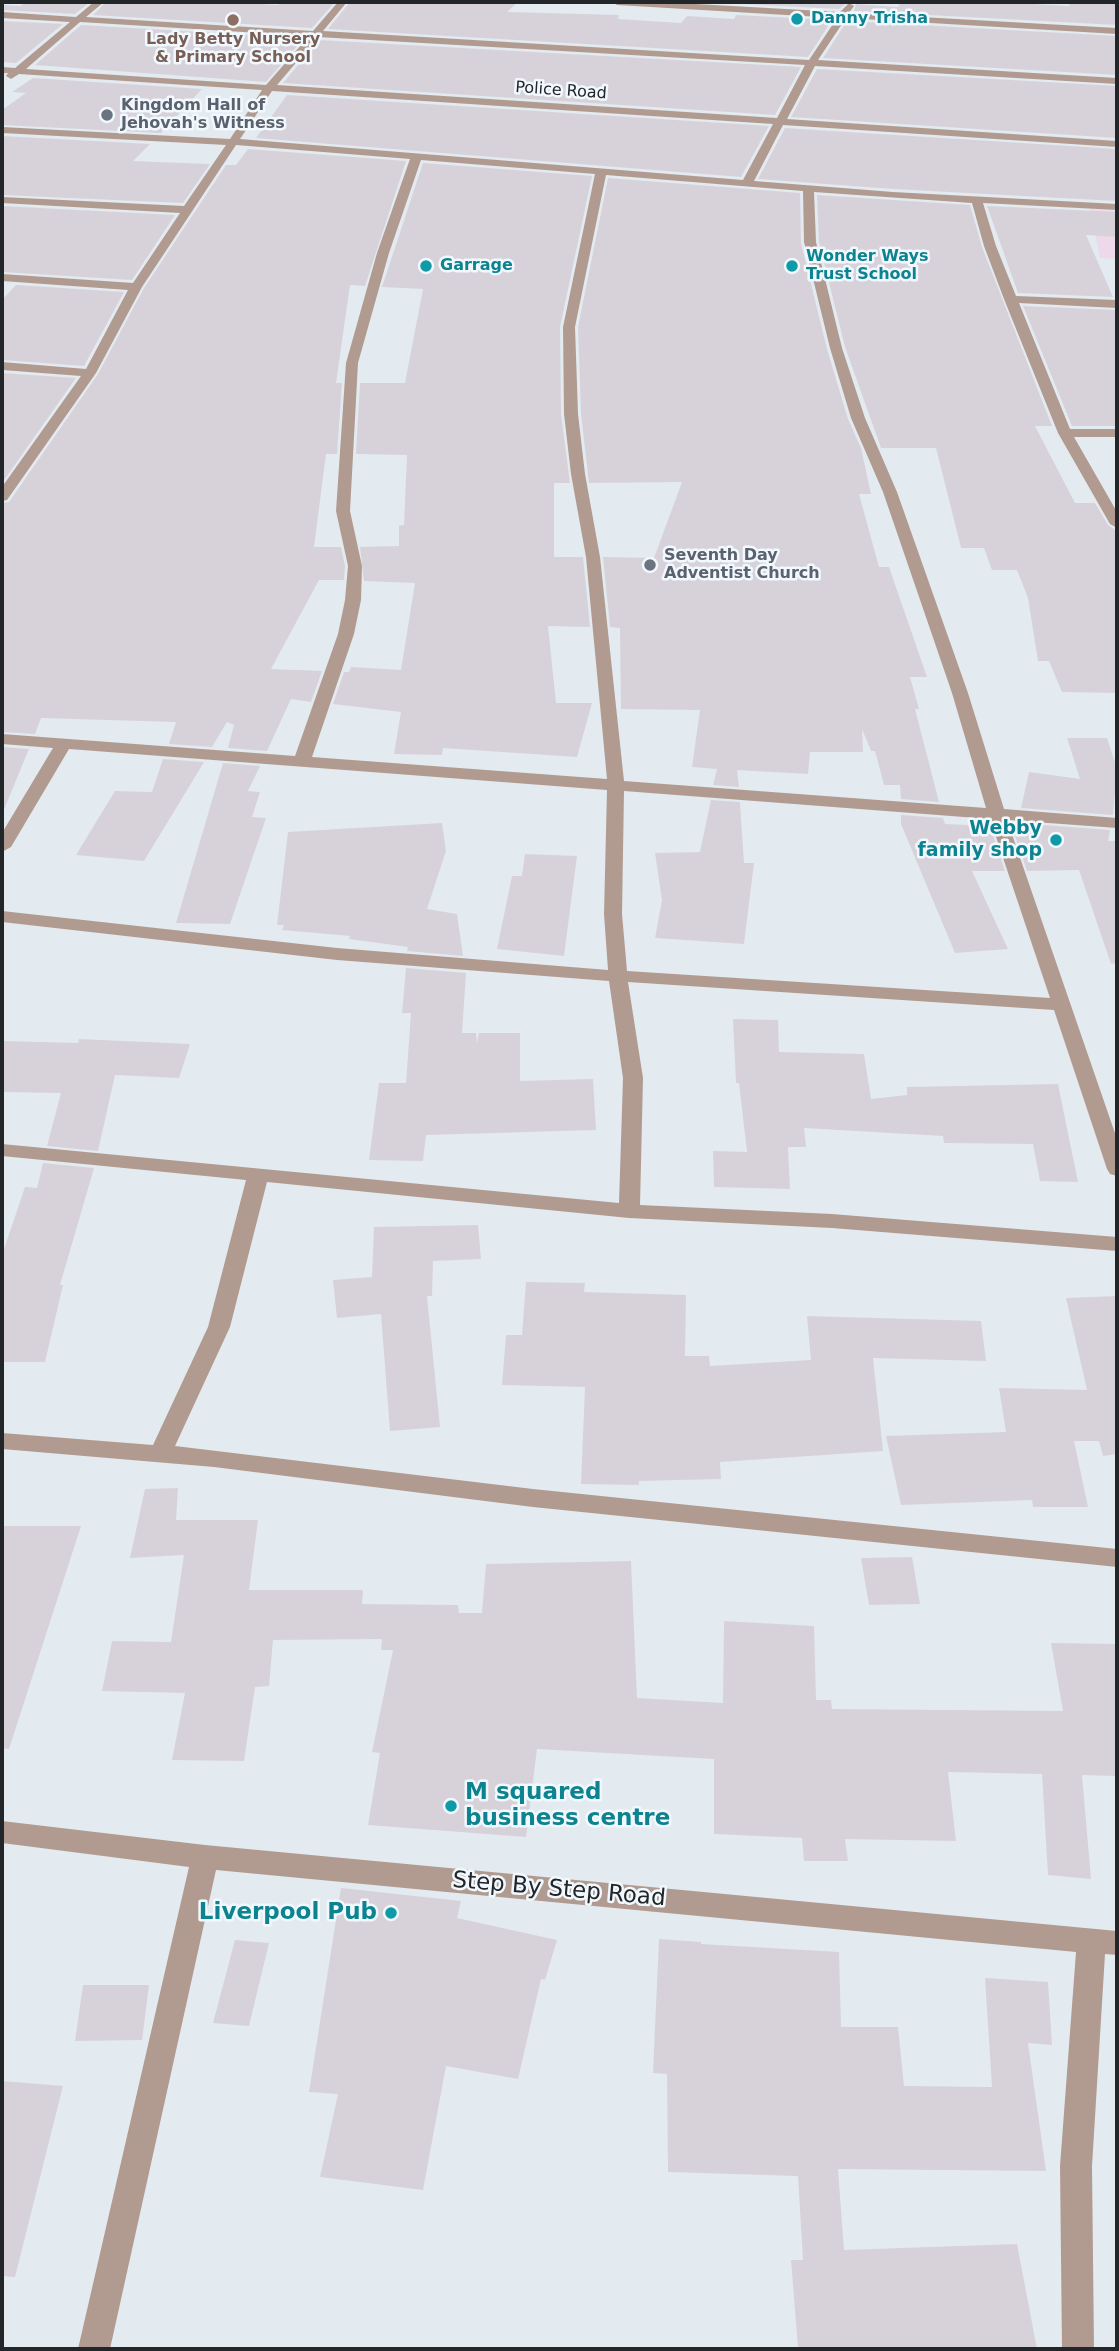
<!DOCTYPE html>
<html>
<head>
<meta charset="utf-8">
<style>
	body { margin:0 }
	#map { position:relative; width:1119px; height:2351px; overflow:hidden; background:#e3ebf1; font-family:"DejaVu Sans",sans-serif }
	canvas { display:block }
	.frame { position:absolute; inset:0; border:4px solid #232628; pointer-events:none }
</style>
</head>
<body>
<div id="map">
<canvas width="1119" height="2351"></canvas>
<div class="frame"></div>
</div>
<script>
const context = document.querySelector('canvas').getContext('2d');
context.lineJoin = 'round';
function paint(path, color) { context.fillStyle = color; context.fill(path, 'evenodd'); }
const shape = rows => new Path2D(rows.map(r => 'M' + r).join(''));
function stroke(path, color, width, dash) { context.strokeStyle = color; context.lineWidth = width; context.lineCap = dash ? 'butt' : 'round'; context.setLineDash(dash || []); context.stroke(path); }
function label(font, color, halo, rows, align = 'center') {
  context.font = font + ' "DejaVu Sans",sans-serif'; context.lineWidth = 5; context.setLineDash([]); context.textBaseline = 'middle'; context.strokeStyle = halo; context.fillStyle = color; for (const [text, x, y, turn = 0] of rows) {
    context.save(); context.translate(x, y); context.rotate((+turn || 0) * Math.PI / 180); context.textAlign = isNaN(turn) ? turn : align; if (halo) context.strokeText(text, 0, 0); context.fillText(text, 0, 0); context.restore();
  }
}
const education = shape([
	[1090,209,1117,211,1117,259,1100,258]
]);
const building = shape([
	[25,2,90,2,75,14,2,10,2,5,21,6],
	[106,2,227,2,276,5,289,2,335,2,312,28,93,15],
	[350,2,518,2,507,12,619,15,618,19,681,23,687,16,734,19,736,15,832,20,808,57,328,29],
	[745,2,814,2,845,4,839,9,743,4],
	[901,2,999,2,1069,6,1070,2,1117,2,1117,25,854,11,856,4,898,7],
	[2,21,63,24,16,63,2,62],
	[847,21,1117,36,1117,75,823,58],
	[81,25,304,38,266,82,35,65],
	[319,40,801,67,775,115,283,83],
	[817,69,1117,86,1117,138,791,117],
	[33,78,202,89,161,133,2,125,2,110,26,93,12,92],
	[287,95,769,126,741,177,256,138],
	[785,128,1117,149,1117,201,893,189,758,179],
	[2,136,150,144,133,161,210,164,183,203,2,195],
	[248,149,406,161,365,286,350,285,336,383,342,383,337,454,326,454,314,547,341,547,345,566,344,580,319,580,271,669,322,671,311,702,291,699,267,751,228,748,234,725,227,722,212,747,169,744,176,722,41,718,35,734,2,732,2,503,9,502,98,374,144,288,226,165,236,165],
	[423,163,592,176,560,327,561,414,570,483,554,483,554,557,583,557,590,627,548,626,556,703,592,703,577,757,443,748,442,755,394,754,401,712,333,704,344,672,349,672,351,667,401,670,415,583,364,581,360,547,399,546,399,526,404,525,407,455,356,454,360,383,405,383,423,289,382,287],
	[608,178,800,193,801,243,827,349,848,419,861,448,871,494,859,494,879,567,889,567,927,677,910,677,919,709,915,709,939,802,901,799,900,785,884,785,875,751,871,751,862,729,863,752,810,752,808,774,737,770,739,787,713,785,717,769,692,767,700,710,621,709,620,628,610,627,603,557,654,558,682,482,589,483,581,414,578,327],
	[817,195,970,205,982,247,1052,426,1035,426,1075,503,1095,503,1108,525,1117,531,1117,693,1062,692,1049,661,1038,661,1028,598,1017,570,992,570,984,548,961,548,936,448,881,448,845,347,819,242],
	[2,206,175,215,132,280,2,272],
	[987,206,1117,212,1117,237,1086,235,1113,297,1018,293],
	[16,285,124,292,84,366,2,360,2,300],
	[1023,306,1117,310,1117,426,1072,426],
	[2,373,76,378,2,483],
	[1067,738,1107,738,1117,768,1113,815,1021,808,1029,772,1080,779],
	[2,747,29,749,3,812,2,811],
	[163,759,204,762,144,861,76,855,115,791,152,792],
	[223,763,260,766,248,791,260,792,252,817,266,818,230,924,176,923],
	[711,800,740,802,744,863,754,863,744,944,655,938,662,900,655,853,700,852],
	[901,815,943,818,945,824,990,826,1005,871,972,871,1008,949,955,953,901,824],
	[442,823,446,851,427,909,457,914,463,956,407,951,408,947,349,939,350,936,282,930,284,925,277,925,288,832],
	[1017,823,1110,830,1108,841,1117,841,1117,963,1111,964,1079,870,1027,871,1012,827,1017,827],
	[525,854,577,856,564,956,497,949,512,876,522,876],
	[406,968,466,973,462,1033,476,1033,477,1043,479,1033,520,1033,520,1081,593,1079,596,1130,426,1135,423,1161,369,1160,379,1083,406,1083,411,1013,402,1013],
	[733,1019,778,1020,779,1052,864,1054,871,1099,907,1095,907,1087,1058,1084,1078,1182,1040,1181,1033,1144,944,1143,943,1136,804,1128,806,1147,788,1147,790,1189,714,1187,713,1151,747,1152,739,1083,736,1083],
	[79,1039,190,1044,179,1078,115,1075,98,1151,47,1146,61,1093,2,1092,2,1041,78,1043],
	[43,1163,94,1168,60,1285,63,1285,45,1362,2,1362,2,1255,25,1187,37,1188],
	[478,1225,481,1259,433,1261,432,1296,427,1296,440,1427,390,1431,381,1314,337,1318,333,1280,372,1277,374,1227],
	[526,1282,585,1283,584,1292,686,1295,685,1356,709,1356,710,1366,811,1360,807,1316,981,1321,986,1361,873,1358,883,1451,720,1462,721,1479,639,1481,639,1485,581,1484,585,1387,502,1385,506,1335,522,1335],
	[1117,1296,1117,1454,1103,1456,1099,1441,1074,1441,1088,1507,1033,1507,1032,1500,901,1505,886,1436,1006,1432,999,1388,1087,1390,1066,1298],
	[178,1488,176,1520,258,1520,249,1590,363,1590,362,1604,458,1605,459,1613,482,1613,486,1564,631,1561,637,1698,723,1703,724,1621,814,1626,816,1700,831,1700,832,1709,1063,1711,1051,1643,1117,1644,1117,1776,1082,1775,1091,1879,1048,1875,1042,1774,948,1772,956,1841,845,1839,848,1861,804,1861,802,1838,714,1834,714,1759,537,1749,526,1837,368,1825,380,1753,372,1752,393,1650,381,1650,382,1639,273,1640,269,1686,255,1687,244,1761,172,1760,185,1693,102,1691,112,1641,171,1642,184,1555,130,1558,145,1489],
	[2,1526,81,1526,9,1749,2,1748],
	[912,1557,920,1604,869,1605,861,1558],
	[341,1888,461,1901,457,1918,557,1940,545,1980,541,1979,518,2079,446,2066,423,2190,320,2177,338,2094,309,2092],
	[659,1939,701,1942,701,1944,839,1952,841,2027,898,2027,904,2086,992,2087,985,1978,1048,1982,1052,2045,1028,2043,1046,2171,838,2169,844,2250,1017,2244,1037,2349,798,2348,791,2260,803,2260,798,2176,668,2172,667,2074,653,2073],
	[235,1940,269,1943,249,2026,213,2023],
	[83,1985,149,1985,142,2040,75,2041],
	[2,2081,63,2086,15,2277,2,2276]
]);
const minor = shape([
	[94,2,104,2,86,17,313,31,338,2,347,2,323,31,809,60,837,18,617,5,612,2,660,2,840,12,849,3,854,6,849,13,1117,28,1117,34,846,18,818,60,1117,78,1117,84,815,66,787,119,1117,141,1117,147,783,125,754,181,893,192,1117,204,1117,210,983,203,996,246,1016,296,1117,300,1117,308,1019,303,1070,429,1117,429,1117,437,1074,437,1117,512,1117,528,1110,524,1058,433,1004,299,984,246,972,203,814,192,816,242,842,348,865,418,897,492,968,693,1004,809,1117,818,1117,828,1007,820,1117,1139,1117,1176,1110,1174,1107,1169,1054,1010,628,982,643,1078,640,1205,832,1214,1117,1237,1117,1251,832,1228,629,1218,267,1182,230,1327,175,1446,533,1489,1117,1549,1117,1567,533,1507,214,1467,2,1449,2,1433,153,1445,208,1327,246,1180,2,1156,2,1144,619,1203,623,1078,609,981,337,960,2,922,2,911,337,948,608,970,604,914,607,790,69,749,11,847,2,852,2,833,53,748,2,744,2,734,295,756,338,634,345,600,348,566,336,511,346,363,377,253,410,159,236,145,142,287,96,373,7,500,2,501,2,487,81,376,2,370,2,362,86,369,128,290,2,281,2,274,133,283,180,213,2,203,2,197,184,206,226,145,2,133,2,127,230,139,262,90,19,74,11,79,6,76,8,73,2,73,2,67,15,68,70,22,2,18,2,12,76,17,94,2],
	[80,22,309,36,266,85,26,69,80,22],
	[318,37,805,65,777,118,277,85,318,37],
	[272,91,773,124,743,180,240,139,272,91],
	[421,160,595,174,563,327,564,414,571,474,586,557,607,779,312,757,354,634,361,600,362,566,350,511,358,363,389,253,421,160],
	[606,175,803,191,804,242,830,348,851,418,883,492,952,693,986,808,624,781,600,557,585,474,578,414,575,327,606,175],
	[624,791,990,819,1050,998,627,971,622,914,624,791],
	[2,1821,205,1845,1117,1931,1117,1955,1105,1954,1092,2166,1094,2349,1062,2349,1060,2166,1076,1952,216,1870,110,2349,78,2349,189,1867,2,1843,2,1821]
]);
const markers = [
	[797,19,7,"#0f9aa8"],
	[233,20,7,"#8d6e63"],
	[107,115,7,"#6b7280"],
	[426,266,7,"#0f9aa8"],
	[792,266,7,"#0f9aa8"],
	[650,565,7,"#6b7280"],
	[1056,840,7,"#0f9aa8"],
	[451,1806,7,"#0f9aa8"],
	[391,1913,7,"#0f9aa8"]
];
const farCulturenames = [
	["Danny Trisha",811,19],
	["Wonder Ways",806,257],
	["Trust School",806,275],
	["Garrage",440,266]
];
const farEducationnames = [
	["Lady Betty Nursery",233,40],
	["& Primary School",233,58]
];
const farStreetnames = [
	["Police Road",561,91,4]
];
const farWorshipnames = [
	["Kingdom Hall of",121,106],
	["Jehovah's Witness",121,124],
	["Seventh Day",664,556],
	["Adventist Church",664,574]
];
const cultureNames = [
	["Webby",1042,829],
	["family shop",1042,851]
];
const nearCulturenames = [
	["M squared",465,1793],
	["business centre",465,1819],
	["Liverpool Pub",377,1913,"right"]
];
const nearStreetnames = [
	["Step By Step Road",559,1890,5]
];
paint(education, '#edd9ea');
paint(building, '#d7d2da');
paint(minor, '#b19b90');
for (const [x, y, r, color] of markers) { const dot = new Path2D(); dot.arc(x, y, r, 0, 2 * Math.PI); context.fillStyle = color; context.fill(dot); stroke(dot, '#f1f9ff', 2.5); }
label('bold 16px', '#0d838f', '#f1f9ff', farCulturenames, 'left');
label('bold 16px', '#785e54', '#f1f9ff', farEducationnames);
label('16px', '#232628', '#f1f9ff', farStreetnames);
label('bold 16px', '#5b616d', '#f1f9ff', farWorshipnames, 'left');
label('bold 19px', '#0d838f', '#f1f9ff', cultureNames, 'right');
label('bold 23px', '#0d838f', '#f1f9ff', nearCulturenames, 'left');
label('23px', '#232628', '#f1f9ff', nearStreetnames);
</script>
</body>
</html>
